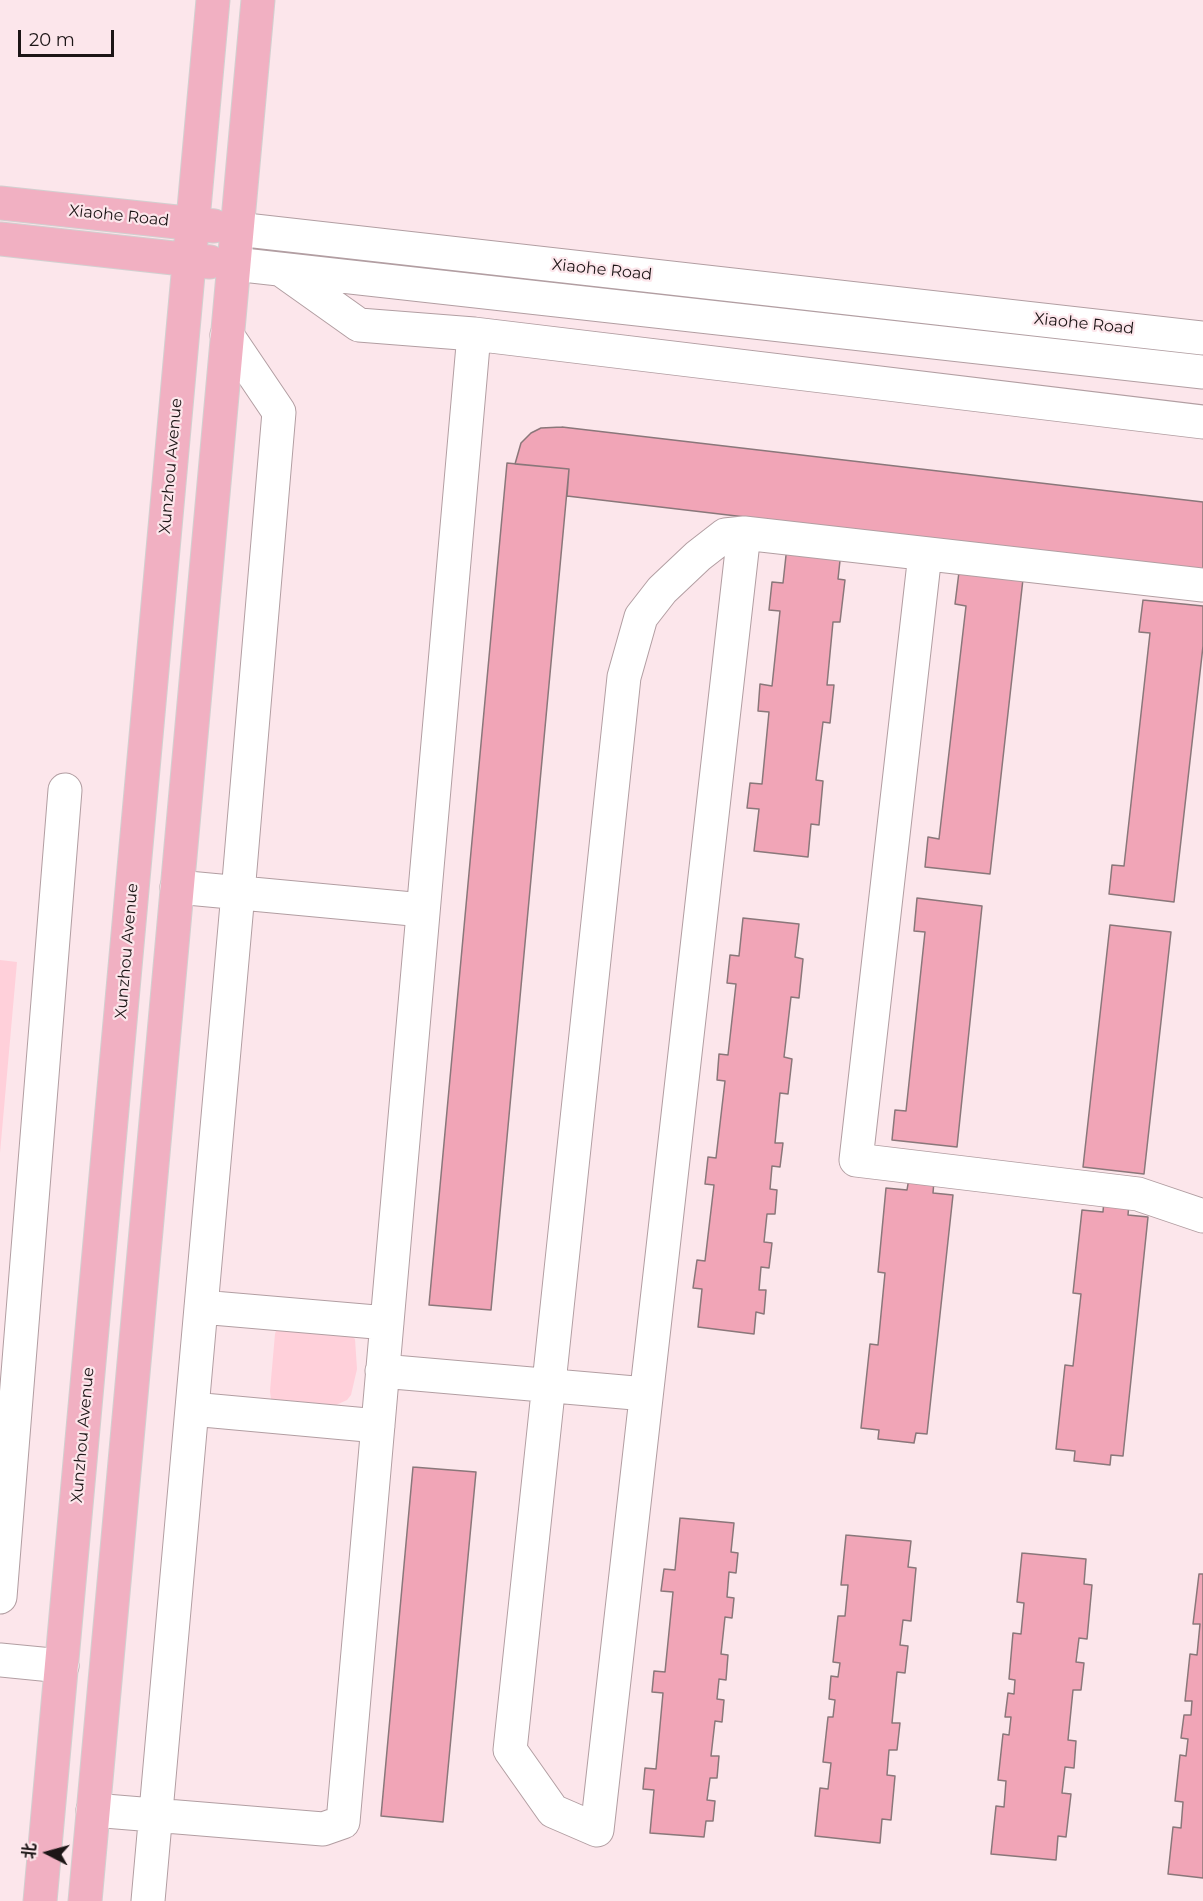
<!DOCTYPE html>
<html>
<head>
<meta charset="utf-8">
<style>
	body { margin:0 }
	#map { position:relative; width:1203px; height:1901px; overflow:hidden; background:#fce6eb; font-family:Montserrat,"Noto Sans SC",sans-serif }
	canvas { display:block }
	.north { position:absolute; left:18px; top:1823px; width:60px; height:60px; -webkit-text-stroke:4px #fce6eb; paint-order:stroke; rotate:276deg; font-size:16px; font-weight:700; line-height:24px; text-align:center; color:#1c1516 }
	.north::after { content:''; display:block; margin:auto; width:21px; height:27px; background:#1c1516; clip-path:polygon(50% 0,100% 100%,50% 72%,0 100%) }
	.scale { position:absolute; left:18px; top:30px; width:96px; height:27px; box-sizing:border-box; border:3px solid #1c1516; border-top:0; padding-left:8px; font-size:18px; line-height:21px; white-space:nowrap; color:#1c1516; -webkit-text-stroke:4px #fce6eb; paint-order:stroke }
</style>
</head>
<body>
<div id="map">
<canvas width="1203" height="1901"></canvas>
<div class="north">北</div>
<div class="scale">20 m</div>
</div>
<script>
const context = document.querySelector('canvas').getContext('2d');
context.lineJoin = 'round';
function paint(path, color) { context.fillStyle = color; context.fill(path, 'evenodd'); }
const shape = rows => new Path2D(rows.map(r => 'M' + r).join(''));
function stroke(path, color, width, dash) { context.strokeStyle = color; context.lineWidth = width; context.lineCap = dash ? 'butt' : 'round'; context.setLineDash(dash || []); context.stroke(path); }
function label(font, color, halo, rows, align = 'center') {
  context.font = font + ' Montserrat,sans-serif'; context.lineWidth = 4.5; context.setLineDash([]); context.textBaseline = 'middle'; context.strokeStyle = halo; context.fillStyle = color; for (const [text, x, y, turn = 0] of rows) {
    context.save(); context.translate(x, y); context.rotate((+turn || 0) * Math.PI / 180); context.textAlign = isNaN(turn) ? turn : align; if (halo) context.strokeText(text, 0, 0); context.fillText(text, 0, 0); context.restore();
  }
}
const green = shape([
	[0,960,17,962,0,1153],
	[278,1324,343,1330,355,1339,357,1369,351,1395,347,1400,336,1405,271,1399,270,1391,275,1334]
]);
const building = shape([
	[562,427,1203,502,1203,571,567,496,569,469,515,464,521,443,531,433,541,428,562,427],
	[507,463,569,469,491,1310,429,1305,507,463],
	[788,537,842,542,838,579,845,580,840,622,833,622,827,685,834,685,830,723,823,722,816,780,823,781,819,825,811,824,808,857,754,851,759,809,747,808,750,783,762,784,769,712,758,711,760,684,772,686,780,611,769,610,772,582,783,583,788,537],
	[959,572,1023,579,990,874,925,867,928,837,939,839,966,606,955,604,959,572],
	[1143,600,1203,606,1203,646,1174,902,1109,894,1112,865,1124,866,1150,633,1139,632,1143,600],
	[917,898,982,906,957,1147,892,1140,895,1110,906,1111,925,932,914,931,917,898],
	[743,918,799,924,795,957,803,959,799,998,791,997,784,1057,792,1059,788,1094,780,1093,775,1143,783,1143,780,1167,772,1166,770,1189,777,1190,775,1214,767,1214,764,1242,772,1243,769,1268,761,1267,759,1290,766,1290,764,1314,756,1312,754,1334,698,1327,702,1289,693,1288,697,1260,705,1261,714,1185,705,1184,708,1157,716,1158,725,1081,717,1080,719,1054,728,1055,736,984,727,983,730,955,739,956,743,918],
	[1110,925,1171,932,1144,1174,1083,1167,1110,925],
	[909,1178,934,1181,933,1193,953,1195,927,1434,916,1433,914,1443,878,1439,879,1430,861,1428,870,1344,878,1345,885,1273,878,1272,886,1188,907,1190,909,1178],
	[1104,1200,1129,1203,1128,1215,1148,1217,1123,1456,1111,1455,1110,1465,1074,1461,1075,1451,1056,1449,1065,1365,1073,1366,1081,1294,1073,1293,1082,1210,1103,1212,1104,1200],
	[413,1467,476,1472,443,1822,381,1816,413,1467],
	[680,1518,734,1523,731,1552,738,1553,736,1573,729,1572,727,1597,734,1598,732,1618,725,1617,721,1654,728,1655,726,1680,719,1679,717,1699,724,1700,722,1722,715,1721,711,1756,719,1756,717,1778,710,1778,707,1800,715,1801,713,1821,706,1821,704,1837,650,1833,654,1790,643,1789,645,1768,656,1769,663,1693,652,1692,654,1671,665,1672,673,1592,661,1591,664,1569,675,1570,680,1518],
	[846,1535,911,1541,908,1567,916,1568,911,1621,903,1620,900,1645,908,1646,905,1673,897,1672,892,1723,900,1723,897,1750,889,1750,887,1775,895,1776,891,1820,882,1819,880,1843,815,1836,820,1788,828,1789,831,1763,823,1762,828,1717,833,1717,835,1700,829,1699,831,1676,838,1677,840,1663,833,1662,838,1616,845,1616,848,1585,841,1585,846,1535],
	[1022,1553,1086,1559,1084,1584,1092,1585,1087,1639,1079,1638,1076,1662,1084,1663,1081,1690,1073,1690,1068,1740,1076,1741,1074,1768,1065,1767,1062,1793,1071,1794,1066,1837,1058,1836,1056,1860,991,1854,996,1806,1004,1807,1006,1781,998,1780,1003,1734,1009,1735,1011,1717,1005,1717,1008,1693,1014,1694,1015,1680,1009,1679,1013,1633,1021,1634,1024,1603,1017,1602,1022,1553],
	[1199,1574,1203,1574,1203,1878,1168,1874,1173,1827,1181,1828,1183,1802,1175,1801,1180,1755,1186,1756,1188,1739,1181,1738,1184,1715,1191,1715,1192,1701,1185,1701,1190,1654,1197,1655,1200,1624,1193,1624,1199,1574]
]);
const minor = shape([
	[237,229,1203,338],
	[234,264,1203,372],
	[283,271,359,325,474,334,1203,422],
	[744,533,597,1830,553,1811,510,1750,624,677,641,617,662,590,698,556,725,535,744,533,1203,585],
	[925,554,856,1160,1138,1194,1203,1216],
	[177,887,423,910],
	[201,1307,387,1323],
	[382,1371,646,1394],
	[192,1409,378,1426],
	[0,1597,65,790],
	[0,1660,62,1666],
	[93,1810,323,1829,343,1822,474,334],
	[148,1901,238,893,279,412,227,335]
]);
const major = shape([
	[0,203,214,226],
	[0,239,210,262],
	[40,1901,213,0],
	[85,1901,258,0]
]);
const streetNames = [
	["Xiaohe Road",119,216,6],
	["Xiaohe Road",602,270,6],
	["Xiaohe Road",1084,324,6],
	["Xunzhou Avenue",171,466,-85],
	["Xunzhou Avenue",127,951,-85],
	["Xunzhou Avenue",83,1435,-85]
];
paint(green, '#ffd0da');
paint(building, '#f1a5b7');
stroke(building, '#8a777a', 1.5);
stroke(minor, '#b29ea2', 35);
stroke(major, '#d2d0d0', 35);
stroke(minor, '#fff', 33);
stroke(major, '#f1b0c2', 33);
label('16px', '#1c1516', '#fce6eb', streetNames);
</script>
</body>
</html>
